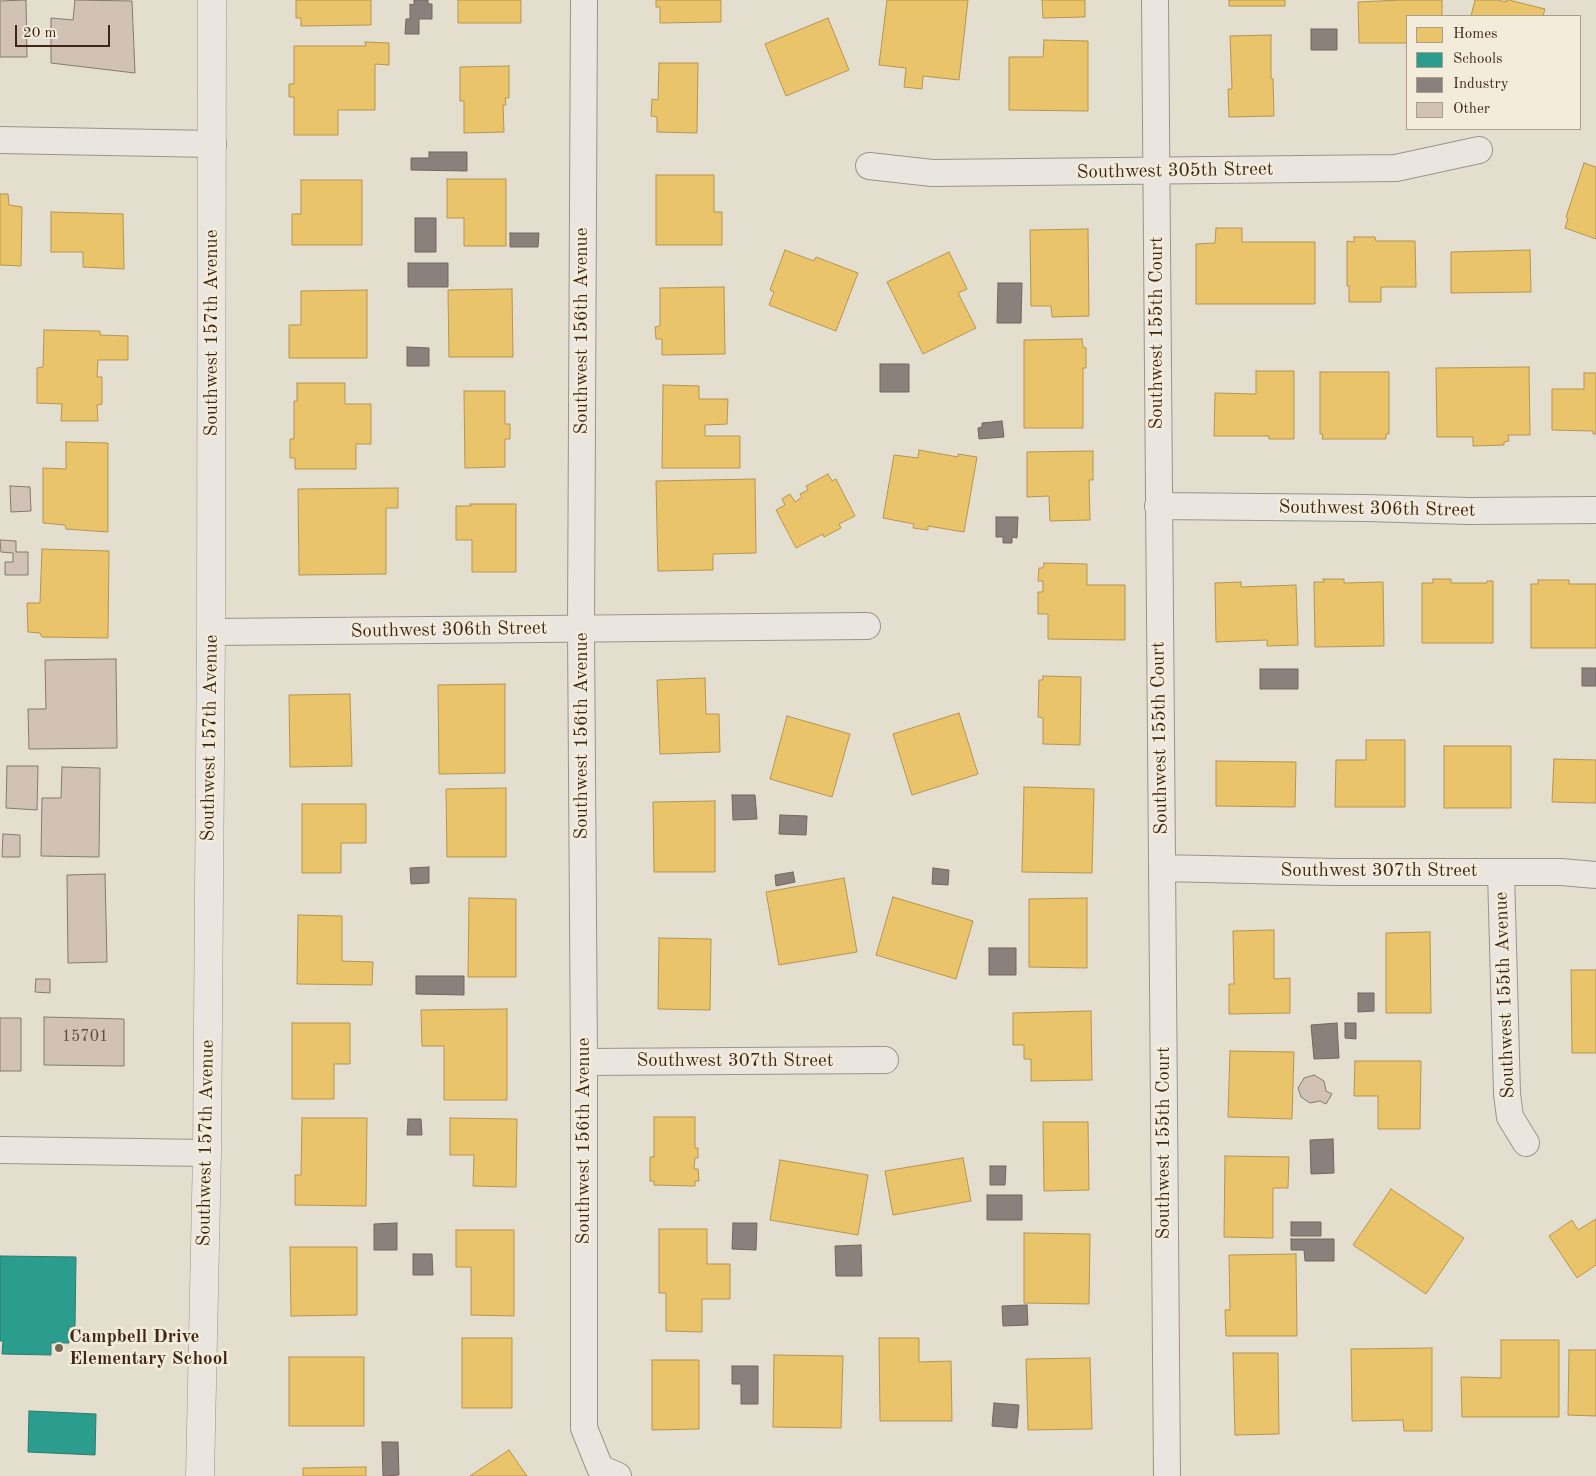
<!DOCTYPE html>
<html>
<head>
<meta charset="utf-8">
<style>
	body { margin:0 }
	#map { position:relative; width:1596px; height:1476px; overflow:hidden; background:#e4decf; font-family:"Old Standard TT",serif }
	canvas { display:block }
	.legend { position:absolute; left:1406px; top:15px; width:175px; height:115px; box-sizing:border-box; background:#f3ecda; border:1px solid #ab9d8c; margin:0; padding:6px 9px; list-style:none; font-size:15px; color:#3f2718 }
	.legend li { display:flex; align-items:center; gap:10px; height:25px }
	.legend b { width:25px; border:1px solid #ab9d8c }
	.scale { position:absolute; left:15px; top:25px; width:95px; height:22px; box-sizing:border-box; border:2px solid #3f2718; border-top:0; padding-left:6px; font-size:15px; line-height:18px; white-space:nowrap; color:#3f2718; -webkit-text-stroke:4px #f3ecda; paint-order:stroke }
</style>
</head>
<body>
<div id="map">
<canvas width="1596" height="1476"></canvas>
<ul class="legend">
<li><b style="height:14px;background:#e9c46a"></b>Homes</li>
<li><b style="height:14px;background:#2a9d8f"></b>Schools</li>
<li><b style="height:14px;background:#8a817c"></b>Industry</li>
<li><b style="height:14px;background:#d2c2b5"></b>Other</li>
</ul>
<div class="scale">20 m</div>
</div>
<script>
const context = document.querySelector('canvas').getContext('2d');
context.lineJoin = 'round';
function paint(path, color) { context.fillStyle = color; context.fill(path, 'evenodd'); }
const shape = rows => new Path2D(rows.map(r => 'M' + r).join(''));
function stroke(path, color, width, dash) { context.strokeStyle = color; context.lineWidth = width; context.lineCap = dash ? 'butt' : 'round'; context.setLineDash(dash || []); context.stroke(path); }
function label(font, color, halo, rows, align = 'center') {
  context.font = font + ' "Old Standard TT",serif'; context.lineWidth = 5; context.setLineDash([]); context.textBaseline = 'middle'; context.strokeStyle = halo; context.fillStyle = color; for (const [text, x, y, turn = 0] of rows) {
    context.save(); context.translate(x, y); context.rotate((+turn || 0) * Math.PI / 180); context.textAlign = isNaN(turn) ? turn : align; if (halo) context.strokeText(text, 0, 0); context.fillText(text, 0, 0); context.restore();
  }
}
const homes = shape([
	[296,0,371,0,371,25,301,26,301,18,296,18,296,0],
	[458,0,521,0,521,23,458,23,458,0],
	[656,0,721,0,721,22,660,23,660,7,656,7,656,0],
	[887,0,968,0,959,80,923,76,922,89,904,87,906,68,879,65,887,0],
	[1042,0,1085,0,1085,17,1043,18,1042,0],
	[1229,0,1285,0,1285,6,1229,6,1229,0],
	[1401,0,1442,0,1442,16,1407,16,1407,43,1359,43,1358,2,1401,0],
	[1475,0,1498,0,1506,2,1506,0,1509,0,1545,9,1543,16,1471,16,1475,0],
	[828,18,849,70,786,96,765,44,828,18],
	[1271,35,1271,78,1273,79,1274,116,1229,117,1228,89,1232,89,1230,36,1271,35],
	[1044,40,1088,41,1088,111,1009,110,1009,57,1043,57,1044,40],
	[365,42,389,43,389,65,375,64,375,110,338,110,338,135,294,135,294,97,289,97,289,84,294,84,294,46,366,46,365,42],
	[659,63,698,63,697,133,657,132,657,117,651,116,652,99,658,100,659,63],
	[509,66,509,98,505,98,506,105,503,105,504,132,464,133,464,101,460,101,460,67,509,66],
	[1584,163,1596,167,1596,239,1565,228,1568,218,1566,217,1584,163],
	[656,175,714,175,714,212,722,212,722,245,656,245,656,175],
	[447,179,506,179,506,246,464,246,464,218,447,218,447,179],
	[301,180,362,180,362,245,292,245,292,214,301,214,301,180],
	[0,194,8,194,9,205,22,207,21,266,0,265,0,194],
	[51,212,123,214,124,269,83,267,83,252,51,252,51,212],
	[1216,228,1242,228,1242,242,1315,242,1315,304,1196,304,1196,244,1215,243,1216,228],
	[1088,229,1089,316,1052,317,1051,306,1031,306,1030,230,1088,229],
	[1354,237,1375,237,1376,241,1415,241,1416,287,1381,287,1381,302,1349,302,1349,286,1347,286,1347,241,1354,242,1354,237],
	[785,250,814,261,816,257,858,273,836,331,769,305,774,292,770,290,785,250],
	[1530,250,1531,292,1451,293,1451,252,1530,250],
	[949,252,967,289,958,293,976,328,923,354,887,282,949,252],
	[724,287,725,354,662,355,662,339,656,339,655,327,660,326,660,288,724,287],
	[512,289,513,357,449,357,448,290,512,289],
	[367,290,367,358,289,358,289,325,301,325,301,291,367,290],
	[44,330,100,331,100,335,128,336,128,360,98,360,97,377,102,377,102,404,97,405,98,421,61,421,62,404,37,403,37,368,43,367,44,330],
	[1082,339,1083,347,1086,348,1086,368,1083,368,1083,428,1024,428,1024,340,1082,339],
	[1529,367,1530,435,1508,435,1509,441,1504,442,1504,445,1473,446,1473,437,1437,437,1436,368,1529,367],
	[1256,371,1294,371,1294,439,1269,439,1269,436,1214,436,1215,393,1256,394,1256,371],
	[1320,372,1389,372,1389,434,1386,434,1386,439,1322,439,1323,434,1320,434,1320,372],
	[1584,373,1596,373,1596,434,1593,434,1593,431,1552,430,1552,389,1584,389,1584,373],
	[297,383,345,383,345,404,371,404,371,444,356,444,356,469,295,469,295,458,290,458,290,439,294,439,294,401,297,401,297,383],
	[663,385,699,386,699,399,728,399,727,424,705,425,705,436,740,436,740,468,662,468,663,385],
	[464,391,505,391,505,424,510,424,510,439,505,439,505,467,465,468,464,391],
	[66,442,108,443,108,532,66,529,65,525,43,523,43,468,66,469,66,442],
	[919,450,958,457,958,454,977,457,964,532,928,526,928,530,913,528,914,524,883,518,894,455,918,458,919,450],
	[1093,451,1093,480,1089,480,1090,520,1050,521,1049,496,1027,497,1027,452,1093,451],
	[828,474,832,481,836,479,855,516,839,524,841,528,824,537,823,534,796,548,776,510,785,505,782,499,790,494,795,502,802,497,800,494,808,490,806,486,828,474],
	[755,479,756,553,713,554,713,570,658,571,656,481,755,479],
	[398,488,398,508,386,508,386,574,299,575,298,489,398,488],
	[470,504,516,504,516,572,472,572,472,540,456,540,456,506,471,506,470,504],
	[42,549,109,551,108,638,42,637,40,633,28,632,27,603,40,603,42,549],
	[1044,563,1087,564,1087,585,1125,585,1125,640,1048,639,1048,614,1038,614,1038,592,1043,592,1043,581,1038,581,1039,568,1043,568,1044,563],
	[1323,579,1344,579,1344,583,1383,582,1384,646,1315,647,1314,582,1324,582,1323,579],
	[1433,579,1451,579,1451,583,1487,583,1487,581,1493,581,1493,643,1422,643,1422,583,1433,583,1433,579],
	[1538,580,1569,580,1569,584,1596,584,1596,648,1531,648,1531,584,1538,584,1538,580],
	[1241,582,1241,587,1296,585,1298,645,1267,646,1267,640,1216,642,1215,583,1241,582],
	[1043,676,1081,677,1080,745,1043,744,1043,718,1038,717,1039,680,1043,680,1043,676],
	[705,678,706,714,719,714,720,752,660,754,657,680,705,678],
	[505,684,505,773,439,774,438,685,505,684],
	[350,694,352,766,290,767,289,695,350,694],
	[959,713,978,774,912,795,893,734,959,713],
	[787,716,850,734,832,797,770,779,787,716],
	[1366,740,1405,740,1405,807,1335,807,1336,760,1366,760,1366,740],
	[1444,746,1511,746,1511,808,1444,808,1444,746],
	[1554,759,1596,760,1596,803,1552,802,1554,759],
	[1216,761,1296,762,1295,807,1216,806,1216,761],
	[1024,787,1094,789,1092,873,1022,872,1024,787],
	[506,788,506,857,447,857,446,789,506,788],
	[715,801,715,872,654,872,653,802,715,801],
	[302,804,366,804,366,843,341,843,341,873,302,873,302,804],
	[844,878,857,952,779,965,766,892,844,878],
	[893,897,973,921,956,979,876,955,893,897],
	[469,898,516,899,516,977,468,977,469,898],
	[1087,898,1087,968,1029,967,1029,899,1087,898],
	[298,915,342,916,342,961,373,962,372,985,297,984,298,915],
	[1274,930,1274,979,1290,978,1290,1013,1229,1014,1229,984,1234,984,1233,931,1274,930],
	[1430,932,1431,1013,1386,1013,1386,933,1430,932],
	[659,938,711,939,710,1010,658,1009,659,938],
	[1571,970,1596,970,1596,1053,1572,1053,1571,970],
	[507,1009,507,1100,444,1100,444,1046,422,1046,421,1010,507,1009],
	[1091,1011,1092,1080,1031,1081,1031,1059,1024,1059,1024,1045,1013,1045,1013,1013,1091,1011],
	[292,1023,350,1023,350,1064,334,1064,334,1099,292,1099,292,1023],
	[1230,1051,1294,1052,1292,1119,1228,1117,1230,1051],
	[1355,1061,1421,1061,1420,1129,1378,1129,1378,1096,1354,1096,1355,1061],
	[654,1117,695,1117,695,1148,698,1148,698,1158,695,1158,694,1169,698,1169,699,1181,695,1181,695,1186,654,1185,654,1181,650,1181,650,1157,654,1157,654,1117],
	[302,1118,367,1118,366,1206,295,1205,295,1175,301,1175,302,1118],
	[450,1118,517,1119,516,1187,473,1186,474,1155,450,1155,450,1118],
	[1043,1122,1088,1122,1089,1190,1044,1191,1043,1122],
	[1225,1156,1289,1157,1288,1188,1273,1188,1273,1238,1224,1237,1225,1156],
	[963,1158,971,1201,893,1215,885,1171,963,1158],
	[780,1160,868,1175,858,1235,770,1220,780,1160],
	[1391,1189,1464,1238,1426,1294,1353,1245,1391,1189],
	[1596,1219,1596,1265,1577,1278,1549,1236,1572,1220,1578,1230,1596,1219],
	[659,1229,707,1229,707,1264,730,1264,730,1299,702,1299,702,1332,666,1331,666,1293,659,1293,659,1229],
	[456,1230,514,1230,514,1316,471,1315,471,1267,456,1267,456,1230],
	[1024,1233,1090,1234,1089,1304,1024,1303,1024,1233],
	[290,1247,357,1247,357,1315,291,1316,290,1247],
	[1296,1254,1297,1336,1226,1336,1225,1310,1230,1310,1229,1255,1296,1254],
	[462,1338,512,1338,512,1408,462,1408,462,1338],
	[879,1338,919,1338,919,1362,951,1361,952,1421,880,1421,879,1338],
	[1501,1340,1559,1340,1559,1417,1462,1417,1461,1377,1501,1378,1501,1340],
	[1432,1348,1432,1431,1404,1431,1403,1420,1352,1421,1351,1349,1432,1348],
	[1569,1350,1596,1350,1596,1416,1568,1415,1569,1350],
	[1233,1353,1278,1353,1279,1434,1235,1435,1233,1353],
	[774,1355,843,1356,841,1428,773,1427,774,1355],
	[289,1357,364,1357,364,1426,289,1426,289,1357],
	[1090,1358,1092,1429,1028,1430,1026,1359,1090,1358],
	[652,1360,699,1360,699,1429,652,1430,652,1360],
	[509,1450,527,1476,470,1476,509,1450],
	[366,1467,366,1476,303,1476,303,1468,366,1467]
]);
const schools = shape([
	[0,1256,76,1257,75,1327,69,1327,69,1343,51,1343,51,1355,2,1354,3,1341,0,1341,0,1256],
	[29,1411,96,1414,95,1455,28,1452,29,1411]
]);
const industry = shape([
	[414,0,428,0,428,4,432,4,432,19,419,19,419,34,405,34,406,19,410,19,410,4,414,5,414,0],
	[1311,29,1337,29,1337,50,1311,50,1311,29],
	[429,152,467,152,467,171,411,170,411,158,429,158,429,152],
	[415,218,436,218,436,252,415,252,415,218],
	[510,233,539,233,538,247,510,247,510,233],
	[408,263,448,263,448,287,408,287,408,263],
	[998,283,1022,283,1021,323,997,323,998,283],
	[407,347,429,348,429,366,407,366,407,347],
	[880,364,909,364,909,392,880,392,880,364],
	[1002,421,1004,437,979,439,978,428,982,427,982,423,1002,421],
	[996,517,1018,517,1017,538,1012,537,1012,543,1003,543,1003,537,996,537,996,517],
	[1582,668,1596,668,1596,686,1582,686,1582,668],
	[1260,669,1298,669,1298,689,1260,689,1260,669],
	[732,795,755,795,757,819,733,820,732,795],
	[780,815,807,816,806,835,779,834,780,815],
	[429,867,429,883,411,884,410,868,429,867],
	[933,868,949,870,948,885,932,884,933,868],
	[793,872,795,882,776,886,775,875,793,872],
	[989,948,1016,948,1016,975,989,975,989,948],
	[416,976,464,976,464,995,416,994,416,976],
	[1358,993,1374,993,1374,1011,1358,1012,1358,993],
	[1337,1023,1339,1058,1314,1059,1311,1025,1337,1023],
	[1345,1023,1356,1023,1356,1039,1345,1038,1345,1023],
	[408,1119,421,1119,422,1135,407,1135,408,1119],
	[1333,1139,1334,1173,1311,1174,1310,1140,1333,1139],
	[990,1166,1006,1166,1005,1185,990,1185,990,1166],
	[987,1195,1022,1195,1022,1220,987,1220,987,1195],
	[1291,1222,1321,1222,1321,1236,1291,1236,1291,1222],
	[397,1223,397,1250,374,1250,374,1224,397,1223],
	[733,1223,757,1223,756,1250,732,1249,733,1223],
	[1291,1239,1334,1239,1334,1261,1305,1261,1304,1250,1291,1250,1291,1239],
	[861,1245,862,1276,836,1276,835,1246,861,1245],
	[413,1254,432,1254,433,1275,413,1275,413,1254],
	[1027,1305,1028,1325,1003,1326,1002,1306,1027,1305],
	[732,1366,758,1366,758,1404,741,1404,741,1384,732,1384,732,1366],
	[994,1403,1019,1405,1017,1428,992,1426,994,1403],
	[382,1442,398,1442,399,1475,383,1476,382,1442]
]);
const building = shape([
	[26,0,27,57,0,57,0,1,26,0],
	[75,0,132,1,135,73,51,63,51,18,73,20,75,0],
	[10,486,30,487,31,511,11,512,10,486],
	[0,540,16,541,16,552,28,552,28,575,5,575,5,562,13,562,13,553,1,552,0,540],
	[116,659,117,748,29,749,28,709,46,709,45,660,116,659],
	[7,766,38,766,37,810,6,808,7,766],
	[62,767,100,768,99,857,41,856,42,798,61,798,62,767],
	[3,834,20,835,20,857,2,857,3,834],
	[105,874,107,962,68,963,67,875,105,874],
	[36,979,50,979,50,993,35,992,36,979],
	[44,1017,124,1019,124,1066,44,1065,44,1017],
	[0,1018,21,1018,21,1071,0,1071,0,1018],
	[1314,1075,1324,1081,1326,1091,1332,1094,1326,1104,1320,1101,1310,1103,1301,1097,1298,1088,1304,1078,1314,1075]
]);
const minor = shape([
	[584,0,581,628,584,1062,584,1428,600,1468,618,1476],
	[1155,0,1167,1476],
	[0,140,213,144],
	[869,166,932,173,1396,168,1479,150],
	[1158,506,1366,508,1469,511,1596,510],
	[211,632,867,626],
	[1162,868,1335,872,1561,872,1596,875],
	[1501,872,1507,1094,1510,1117,1526,1143],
	[584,1062,885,1060],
	[0,1150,207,1153]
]);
const tertiary = shape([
	[200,1476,207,1153,211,632,212,0]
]);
const markers = [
	[59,1348,5,"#796758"]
];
const numberNames = [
	["15701",85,1037]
];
const streetNames = [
	["Southwest 305th Street",1175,171,-1],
	["Southwest 156th Avenue",582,331,-90],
	["Southwest 157th Avenue",212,333,-90],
	["Southwest 155th Court",1157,333,-90],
	["Southwest 306th Street",1377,509,1],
	["Southwest 306th Street",449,630,-1],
	["Southwest 156th Avenue",582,736,-90],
	["Southwest 157th Avenue",210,738,-89],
	["Southwest 155th Court",1160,738,-91],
	["Southwest 307th Street",1379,871],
	["Southwest 155th Avenue",1505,995,-92],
	["Southwest 307th Street",735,1061],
	["Southwest 156th Avenue",584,1141,-90],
	["Southwest 157th Avenue",206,1143,-89],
	["Southwest 155th Court",1164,1143,-90]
];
const poiNames = [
	["Campbell Drive",69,1337],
	["Elementary School",69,1359]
];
paint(homes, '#e9c46a');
stroke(homes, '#b69551', 1);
paint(schools, '#2a9d8f');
stroke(schools, '#307a6b', 1);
paint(industry, '#8a817c');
stroke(industry, '#74665e', 1);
paint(building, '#d2c2b5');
stroke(building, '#827b72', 1);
stroke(minor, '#9a9489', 28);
stroke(tertiary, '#9a9489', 29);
stroke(minor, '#eae6df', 26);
stroke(tertiary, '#eae6df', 28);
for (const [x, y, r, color] of markers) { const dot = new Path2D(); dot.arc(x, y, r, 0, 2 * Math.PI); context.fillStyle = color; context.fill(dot); stroke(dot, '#f3ecda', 2); }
label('16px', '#644e3f', null, numberNames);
label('19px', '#3f2718', '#f3ecda', streetNames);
label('bold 19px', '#3f2718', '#f3ecda', poiNames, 'left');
</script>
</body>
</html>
